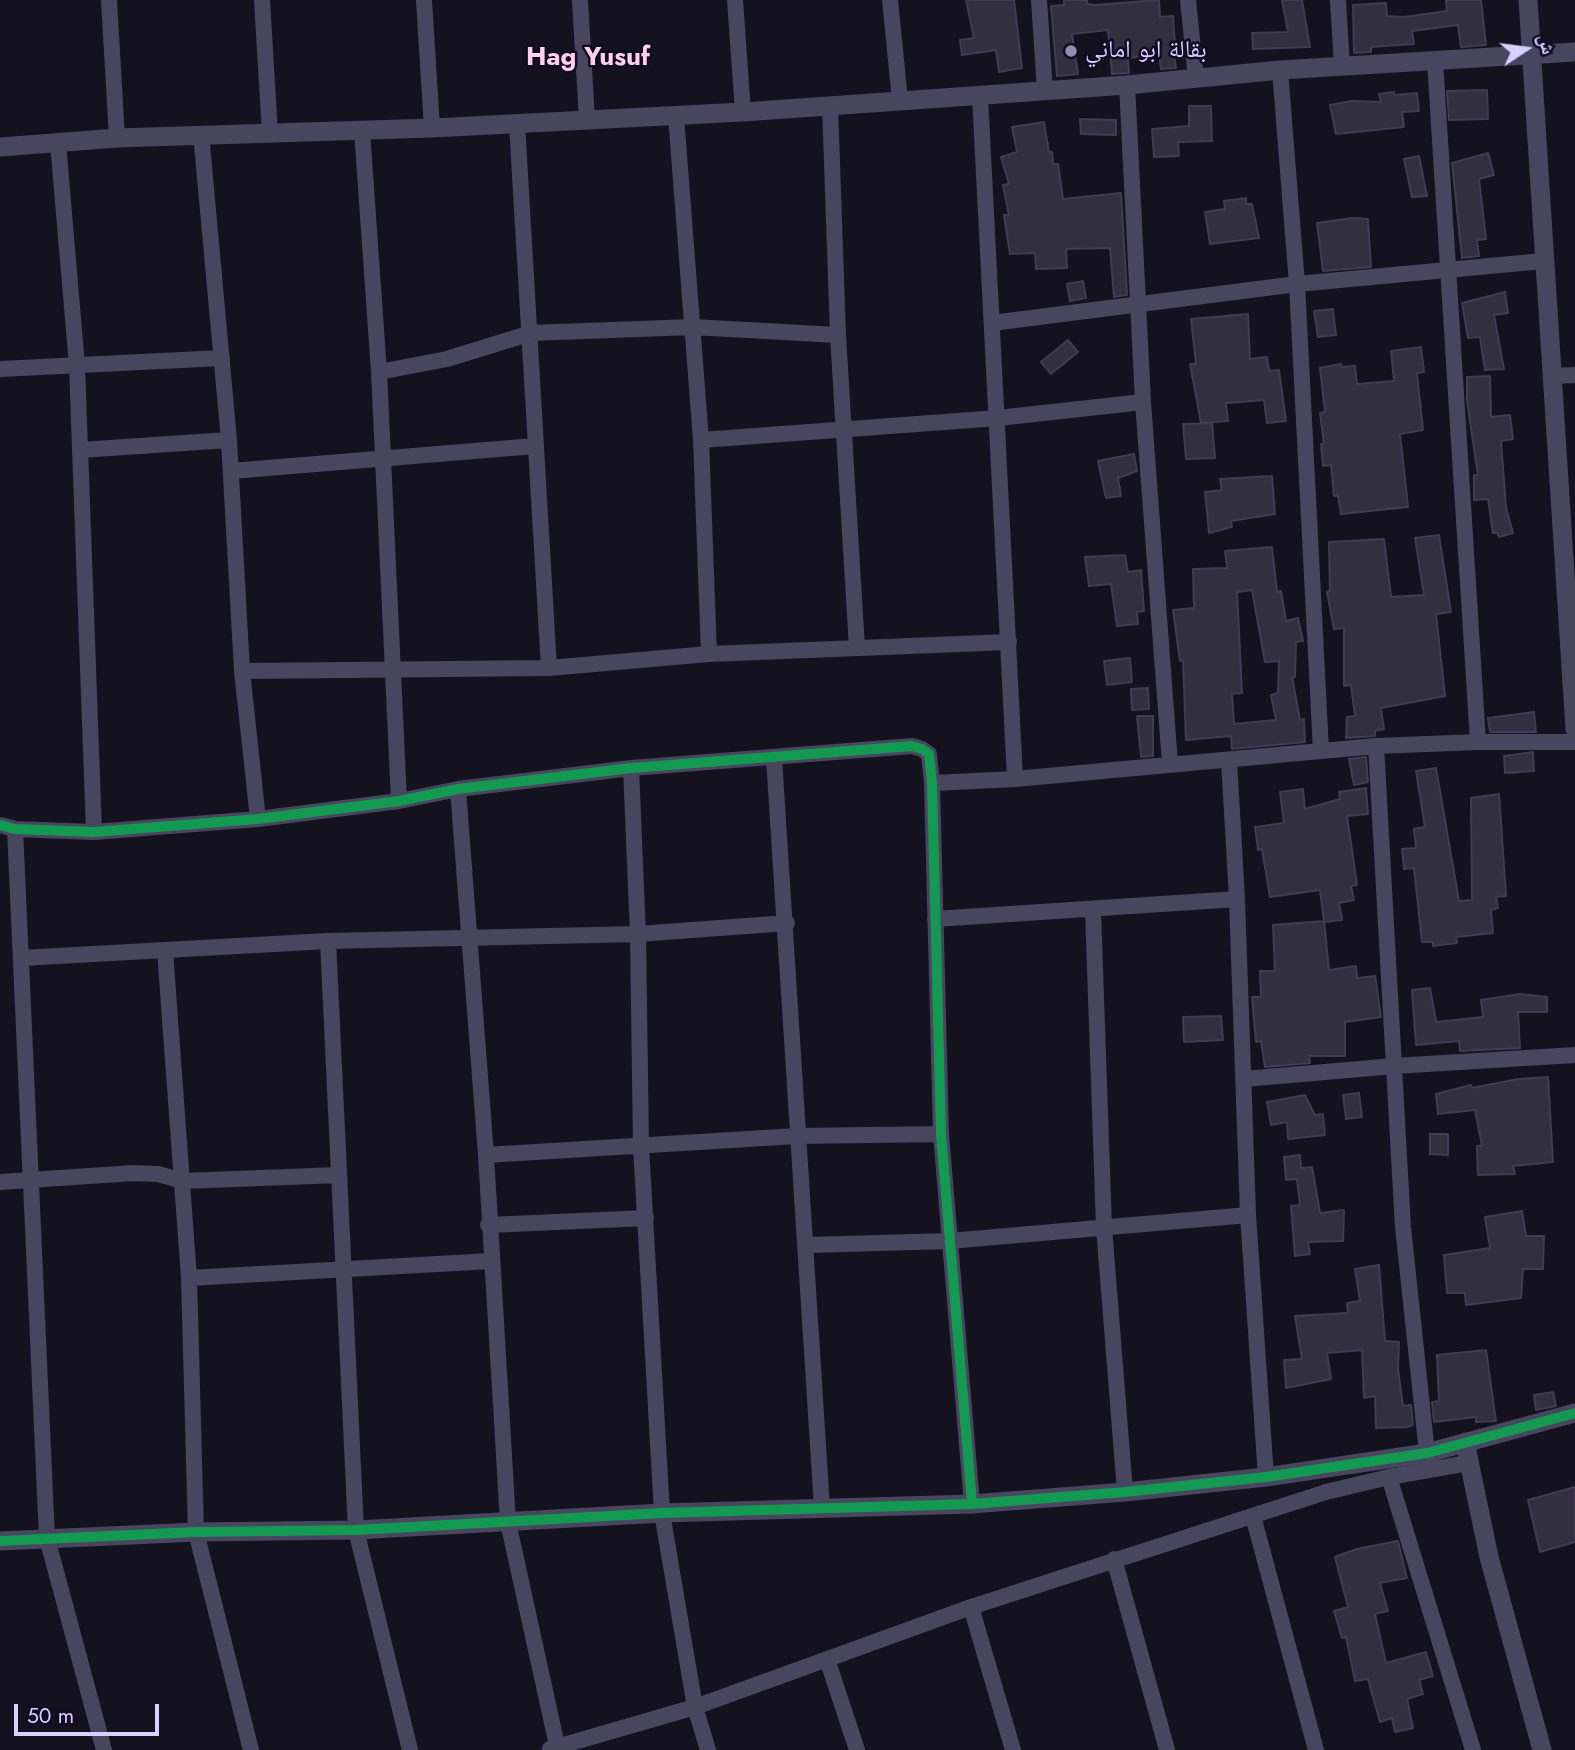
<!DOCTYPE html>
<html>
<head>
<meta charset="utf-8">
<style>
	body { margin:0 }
	#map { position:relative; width:1575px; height:1750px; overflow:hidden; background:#14121e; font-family:Jost,"Noto Naskh Arabic",sans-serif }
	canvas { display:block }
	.north { position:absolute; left:1491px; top:14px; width:70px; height:70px; -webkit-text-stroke:5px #110c24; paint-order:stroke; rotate:77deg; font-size:19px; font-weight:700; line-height:28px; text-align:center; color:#d7cfff }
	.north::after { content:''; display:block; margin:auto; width:24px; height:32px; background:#d7cfff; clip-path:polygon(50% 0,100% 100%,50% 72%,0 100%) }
	.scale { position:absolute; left:14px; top:1704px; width:145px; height:32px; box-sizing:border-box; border:4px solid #d7cfff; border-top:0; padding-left:9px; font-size:21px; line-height:24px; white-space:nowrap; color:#d7cfff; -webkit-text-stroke:5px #110c24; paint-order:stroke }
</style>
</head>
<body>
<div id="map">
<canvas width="1575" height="1750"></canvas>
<div class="north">ش</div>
<div class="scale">50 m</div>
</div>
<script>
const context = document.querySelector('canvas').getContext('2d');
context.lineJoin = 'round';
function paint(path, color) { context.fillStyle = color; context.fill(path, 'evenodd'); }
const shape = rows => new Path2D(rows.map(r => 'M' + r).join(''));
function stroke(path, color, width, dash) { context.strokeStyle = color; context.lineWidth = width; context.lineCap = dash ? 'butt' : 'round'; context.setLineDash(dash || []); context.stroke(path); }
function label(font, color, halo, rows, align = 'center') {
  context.font = font + ' Jost,"Noto Naskh Arabic",sans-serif'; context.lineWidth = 5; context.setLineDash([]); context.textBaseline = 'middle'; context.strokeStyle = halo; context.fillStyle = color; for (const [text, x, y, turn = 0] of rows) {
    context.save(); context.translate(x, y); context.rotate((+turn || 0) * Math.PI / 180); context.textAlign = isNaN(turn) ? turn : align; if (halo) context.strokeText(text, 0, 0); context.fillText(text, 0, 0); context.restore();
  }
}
const building = shape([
	[966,0,1014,0,1022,68,999,72,996,50,962,55,960,40,974,38,966,0],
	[1064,0,1087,0,1087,4,1094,5,1159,0,1160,17,1173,16,1175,44,1172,44,1176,68,1161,69,1159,54,1128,58,1129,73,1112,74,1108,30,1072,34,1078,74,1057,76,1051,6,1064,5,1064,0],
	[1282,0,1302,0,1310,47,1253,49,1252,33,1288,32,1282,0],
	[1446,0,1481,0,1486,45,1461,47,1458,25,1412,31,1414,44,1371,47,1371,52,1354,53,1353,5,1386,3,1387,16,1404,17,1447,11,1446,0],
	[1487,90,1488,119,1449,120,1447,91,1487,90],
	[1394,92,1394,95,1417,93,1419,111,1402,112,1404,127,1336,134,1330,105,1352,101,1381,102,1379,94,1394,92],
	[1189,106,1211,106,1212,141,1178,142,1179,156,1154,157,1152,129,1189,126,1189,106],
	[1080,119,1116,120,1116,135,1081,134,1080,119],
	[1044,122,1049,152,1052,152,1053,164,1058,164,1063,199,1121,193,1127,295,1114,297,1110,248,1066,249,1067,268,1036,269,1035,253,1010,254,1004,215,1009,215,1003,185,1009,184,1001,157,1017,152,1012,127,1044,122],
	[1488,153,1494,175,1479,179,1486,239,1477,240,1479,256,1462,258,1452,163,1488,153],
	[1419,156,1427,196,1412,197,1404,159,1419,156],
	[1246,198,1246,204,1252,204,1259,238,1210,244,1205,212,1225,209,1224,201,1246,198],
	[1353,218,1368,219,1371,267,1323,271,1317,223,1353,218],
	[1083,281,1086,298,1070,301,1067,284,1083,281],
	[1505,292,1508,313,1494,315,1504,369,1485,370,1480,337,1468,338,1462,303,1505,292],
	[1333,309,1336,335,1318,337,1314,311,1333,309],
	[1248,314,1250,359,1267,357,1269,371,1279,370,1286,421,1267,423,1264,400,1226,403,1228,421,1201,423,1190,364,1196,364,1191,319,1248,314],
	[1068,340,1078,352,1051,374,1041,362,1068,340],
	[1421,347,1424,372,1417,373,1423,430,1400,434,1408,507,1341,514,1338,496,1334,496,1331,465,1323,466,1321,444,1324,444,1320,413,1325,412,1320,368,1341,364,1342,367,1355,366,1357,384,1394,381,1391,351,1421,347],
	[1490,376,1491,417,1510,415,1513,439,1501,441,1506,508,1513,533,1499,537,1497,533,1493,533,1488,499,1474,500,1474,475,1478,475,1467,401,1467,377,1490,376],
	[1212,423,1215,458,1186,459,1183,424,1212,423],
	[1134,454,1137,471,1118,478,1121,496,1106,498,1098,461,1134,454],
	[1272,476,1275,514,1231,521,1232,527,1209,533,1205,492,1222,490,1220,479,1272,476],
	[1439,535,1451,612,1436,614,1445,696,1381,708,1384,729,1375,731,1375,736,1346,738,1347,717,1355,716,1351,685,1344,686,1344,628,1334,629,1327,592,1330,591,1329,542,1384,539,1391,597,1424,595,1415,538,1439,535],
	[1272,547,1277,592,1281,591,1286,621,1298,618,1303,641,1296,642,1295,677,1292,677,1300,720,1304,719,1305,742,1232,749,1231,736,1186,740,1183,660,1180,661,1173,610,1194,608,1193,569,1227,568,1225,551,1272,547],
	[1252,590,1265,662,1279,661,1278,693,1271,695,1276,720,1234,724,1232,694,1242,693,1237,592,1252,590],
	[1125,555,1128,572,1141,570,1144,611,1137,612,1138,624,1117,626,1111,584,1089,586,1085,557,1125,555],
	[1130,658,1132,682,1107,685,1104,661,1130,658],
	[1148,688,1149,709,1132,710,1131,689,1148,688],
	[1534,712,1536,732,1490,732,1488,718,1534,712],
	[1137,716,1153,716,1153,756,1141,757,1137,716],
	[1533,752,1534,771,1505,773,1504,756,1533,752],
	[1366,757,1368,782,1354,785,1349,759,1366,757],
	[1436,768,1459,901,1472,900,1471,798,1499,794,1506,896,1496,897,1498,908,1491,910,1493,933,1456,937,1457,943,1433,946,1433,942,1422,942,1414,868,1404,869,1402,849,1416,848,1414,829,1425,827,1416,771,1436,768],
	[1366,788,1368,814,1347,816,1357,885,1351,886,1354,900,1339,903,1342,920,1324,922,1320,890,1270,897,1262,849,1258,850,1255,827,1284,823,1280,792,1303,789,1305,809,1340,799,1339,792,1366,788],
	[1324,921,1329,970,1356,966,1357,978,1375,976,1381,1017,1345,1022,1345,1056,1309,1056,1310,1063,1265,1067,1261,1041,1256,1042,1252,997,1261,997,1260,971,1275,971,1273,925,1324,921],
	[1430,988,1436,1022,1483,1017,1481,1000,1520,994,1547,997,1547,1012,1518,1012,1520,1048,1460,1051,1459,1041,1416,1045,1412,990,1430,988],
	[1221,1016,1223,1040,1184,1042,1183,1017,1221,1016],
	[1548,1077,1553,1162,1513,1166,1515,1174,1478,1175,1477,1146,1482,1146,1475,1110,1438,1114,1436,1094,1471,1085,1472,1088,1518,1079,1548,1077],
	[1359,1093,1362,1117,1346,1119,1343,1095,1359,1093],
	[1305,1095,1315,1115,1323,1114,1325,1135,1288,1139,1287,1122,1271,1125,1267,1102,1305,1095],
	[1430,1134,1448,1134,1448,1155,1430,1154,1430,1134],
	[1300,1155,1301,1168,1312,1167,1320,1213,1344,1210,1343,1241,1308,1242,1310,1254,1295,1256,1291,1206,1300,1205,1297,1179,1286,1180,1284,1157,1300,1155],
	[1522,1211,1526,1236,1544,1236,1543,1269,1523,1269,1521,1298,1466,1305,1465,1293,1447,1293,1444,1255,1490,1248,1485,1217,1522,1211],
	[1379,1265,1385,1341,1399,1342,1398,1369,1403,1406,1411,1405,1413,1425,1408,1427,1376,1428,1375,1396,1364,1398,1362,1350,1327,1353,1331,1379,1286,1388,1284,1360,1302,1359,1295,1316,1348,1313,1347,1303,1360,1301,1355,1269,1379,1265],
	[1486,1350,1496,1421,1476,1422,1476,1417,1434,1422,1432,1402,1439,1401,1437,1355,1486,1350],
	[1553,1392,1556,1406,1536,1410,1534,1395,1553,1392],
	[1575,1487,1575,1542,1540,1552,1528,1500,1575,1487],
	[1398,1541,1407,1578,1380,1583,1388,1611,1375,1614,1386,1663,1426,1652,1433,1676,1419,1680,1423,1694,1407,1699,1413,1728,1395,1732,1392,1718,1380,1722,1368,1679,1355,1681,1346,1637,1342,1638,1334,1611,1348,1607,1335,1557,1357,1549,1398,1541]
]);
const minor = shape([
	[109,0,117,138],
	[262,0,270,133],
	[424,0,432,128],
	[580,0,587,120],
	[735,0,743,112],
	[890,0,900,100],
	[1039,0,1045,91],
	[1188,0,1196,79],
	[1338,0,1342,66],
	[1435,61,1478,742],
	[1280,70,1297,284,1321,751],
	[1127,85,1143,402,1170,764],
	[980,96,1015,779],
	[830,105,838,335,857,648],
	[676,116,701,440,709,654],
	[517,124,549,668],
	[362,131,379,372,399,801],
	[201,134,229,440,242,671,258,819],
	[58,143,77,366,94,832],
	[992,323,1297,284,1543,261],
	[0,369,222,358],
	[379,372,447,359,531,333,692,327,838,335],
	[1552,376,1575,375],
	[701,440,998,418,1143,402],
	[80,450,229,440],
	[231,471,535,446],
	[242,671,549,668,709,654,1009,642],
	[1376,746,1403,1227,1427,1453],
	[774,758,822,1508],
	[1229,760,1237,899,1248,1215,1266,1477],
	[631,768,638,934,641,1146,662,1513,695,1707,708,1750],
	[932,783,1015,779,1376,746,1478,742,1575,742],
	[458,789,486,1155,508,1522,558,1750],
	[0,825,15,829,94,832,258,819,399,801,458,789,631,768,912,746,922,749,929,754,932,783,941,1134,972,1504],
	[15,829,47,1538,104,1750],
	[1093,911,1104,1227,1125,1492],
	[935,919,1237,899],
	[328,941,356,1530,410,1750],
	[165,951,189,1278,196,1532,251,1750],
	[22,958,328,941,638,934,787,923],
	[1244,1079,1394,1066,1575,1055],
	[486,1155,797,1136,941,1134],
	[0,1182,134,1173,158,1174,183,1181,339,1175],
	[488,1225,646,1218],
	[807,1245,949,1241,1248,1215],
	[189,1278,490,1261],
	[1389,1477,1473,1750],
	[1253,1516,1316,1750],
	[1114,1559,1167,1750],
	[971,1607,1013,1750],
	[827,1659,857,1750],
	[550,1749,695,1707,971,1607,1326,1492,1389,1477,1468,1463]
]);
const tertiary = shape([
	[1528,0,1575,729],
	[0,147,117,138,432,128,743,112,1127,85,1280,70,1575,52],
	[1465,1442,1489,1557,1542,1750],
	[0,1541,196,1532,356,1530,662,1513,972,1504,1125,1492,1266,1477,1427,1453,1575,1413]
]);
const cycleway = shape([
	[0,825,15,829,94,832,258,819,399,801,458,789,631,768,912,746,922,749,929,754,932,783,941,1134,972,1504],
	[0,1541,196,1532,356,1530,662,1513,972,1504,1125,1492,1266,1477,1427,1453,1575,1413]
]);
const markers = [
	[1071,51,7,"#938db0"]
];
const poiNames = [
	["بقالة ابو اماني",1085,51]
];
const neighbourhoodNames = [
	["Hag Yusuf",588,59]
];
paint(building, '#322f41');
stroke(building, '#413b53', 2);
stroke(minor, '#48455f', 16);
stroke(tertiary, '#48455f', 19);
stroke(cycleway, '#139951', 10);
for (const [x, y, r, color] of markers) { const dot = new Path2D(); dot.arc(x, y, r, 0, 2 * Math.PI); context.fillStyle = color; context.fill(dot); stroke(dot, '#110c24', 2.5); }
label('24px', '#d7cfff', '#110c24', poiNames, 'left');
label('bold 26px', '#ffd1ec', '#110c24', neighbourhoodNames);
</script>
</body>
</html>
